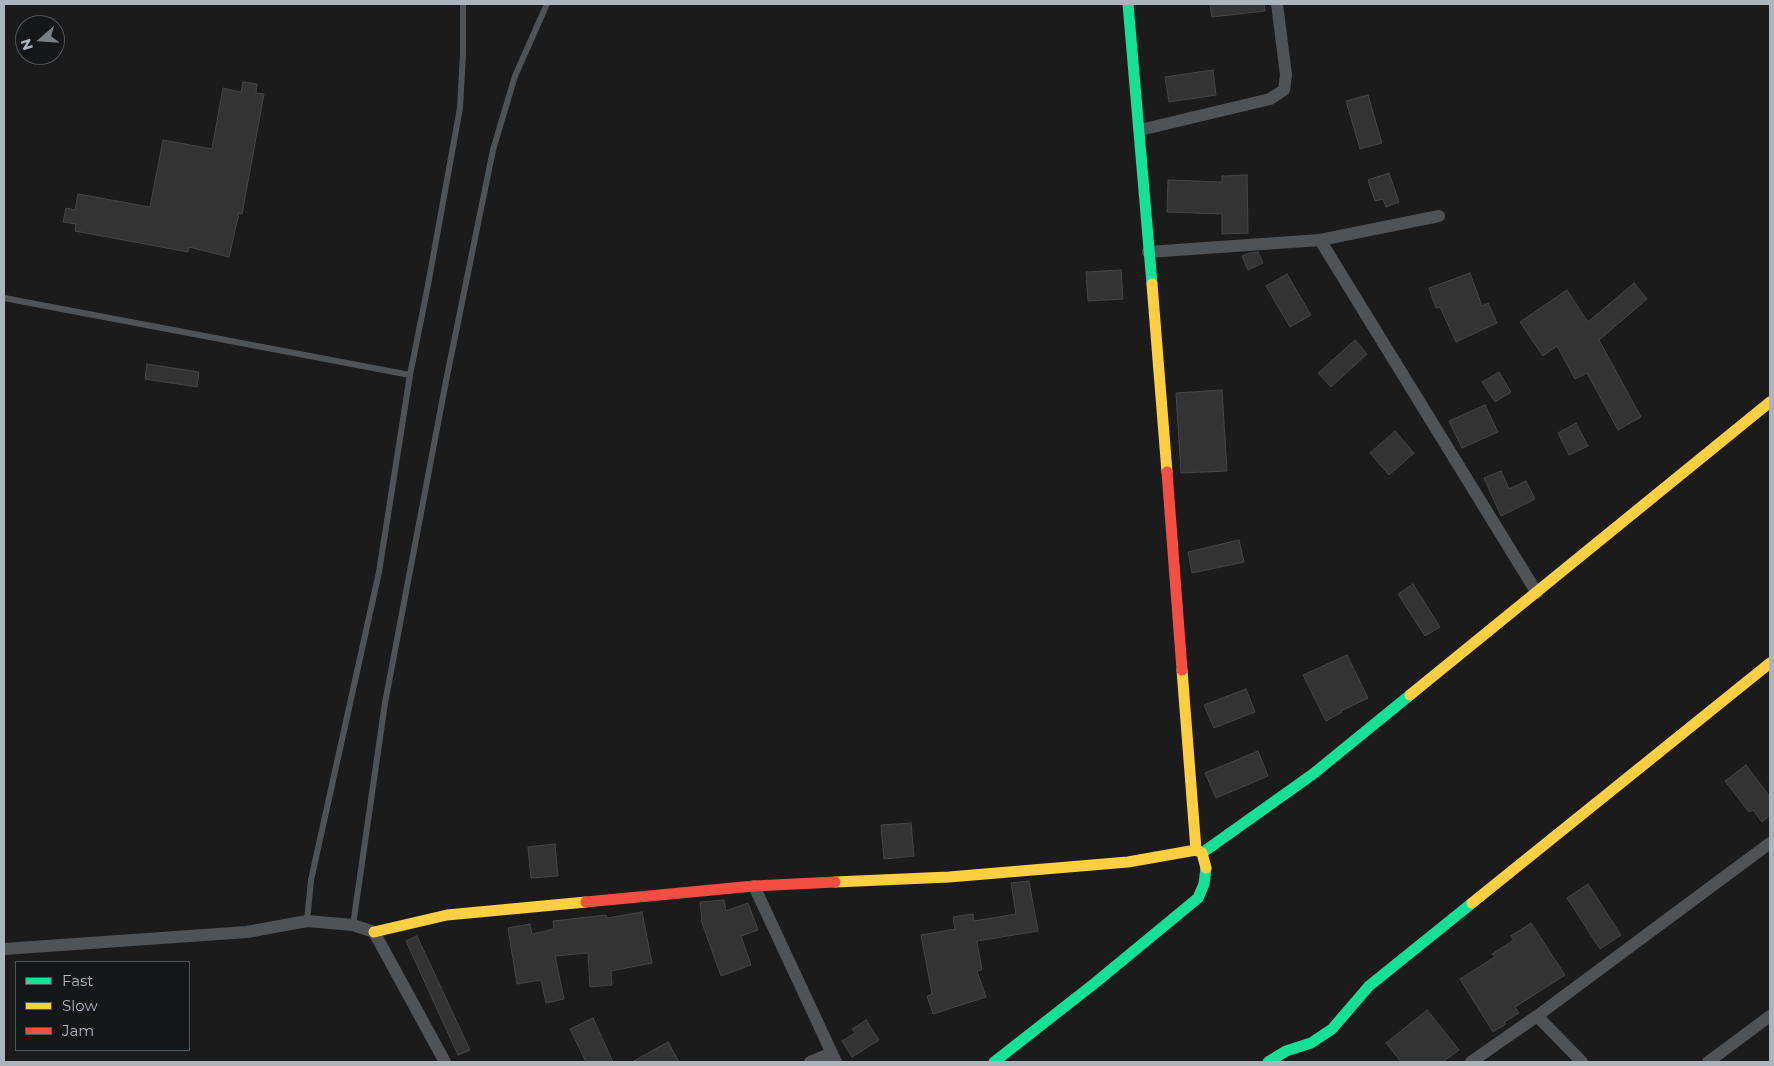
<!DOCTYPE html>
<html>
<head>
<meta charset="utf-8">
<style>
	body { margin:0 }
	#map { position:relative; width:1774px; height:1066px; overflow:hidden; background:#1b1b1c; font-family:Montserrat,sans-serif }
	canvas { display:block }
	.frame { position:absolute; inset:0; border:5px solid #acb5be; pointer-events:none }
	.legend { position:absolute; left:15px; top:961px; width:175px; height:90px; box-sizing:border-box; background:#151618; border:1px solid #51565a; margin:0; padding:6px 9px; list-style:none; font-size:15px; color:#acb5be }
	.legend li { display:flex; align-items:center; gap:10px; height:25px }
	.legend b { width:25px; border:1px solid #51565a }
	.north { position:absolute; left:15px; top:15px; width:50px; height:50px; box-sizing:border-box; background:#151618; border:1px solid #51565a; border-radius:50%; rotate:251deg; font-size:14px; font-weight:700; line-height:20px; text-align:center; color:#acb5be }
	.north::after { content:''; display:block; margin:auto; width:18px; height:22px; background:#797f85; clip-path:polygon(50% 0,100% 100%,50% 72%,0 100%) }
</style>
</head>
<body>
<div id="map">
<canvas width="1774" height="1066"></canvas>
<div class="frame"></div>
<ul class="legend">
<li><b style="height:6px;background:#16e098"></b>Fast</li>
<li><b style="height:6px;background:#ffcf43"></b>Slow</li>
<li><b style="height:6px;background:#f24e42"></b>Jam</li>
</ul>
<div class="north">N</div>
</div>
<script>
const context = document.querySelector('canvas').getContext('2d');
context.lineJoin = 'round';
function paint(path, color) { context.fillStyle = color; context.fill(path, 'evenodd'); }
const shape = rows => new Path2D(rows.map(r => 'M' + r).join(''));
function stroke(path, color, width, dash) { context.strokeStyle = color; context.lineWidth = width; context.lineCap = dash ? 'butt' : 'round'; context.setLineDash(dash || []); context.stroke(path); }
const building = shape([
	[1210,4,1264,4,1265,11,1212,17,1210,4],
	[1213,70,1216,95,1169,102,1165,77,1213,70],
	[243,82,257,84,256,93,264,94,242,214,239,213,229,257,189,247,188,252,75,231,76,224,63,222,66,208,75,210,78,194,150,207,163,140,212,149,223,88,241,92,243,82],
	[1368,95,1382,143,1360,149,1346,101,1368,95],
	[1389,173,1399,202,1386,207,1383,199,1375,201,1368,180,1389,173],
	[1247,175,1248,233,1222,234,1222,214,1167,212,1168,180,1222,182,1222,176,1247,175],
	[1258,252,1263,263,1248,270,1242,256,1249,253,1258,252],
	[1121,270,1123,299,1088,301,1086,272,1121,270],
	[1470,273,1482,306,1488,303,1497,323,1456,342,1440,307,1436,308,1429,288,1470,273],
	[1287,274,1311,315,1290,327,1266,286,1287,274],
	[1634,283,1647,299,1599,340,1641,417,1618,430,1587,373,1575,379,1557,346,1543,356,1520,322,1567,290,1588,322,1634,283],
	[1355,340,1367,354,1331,387,1318,373,1355,340],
	[147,364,199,372,197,387,145,379,147,364],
	[1499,372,1511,392,1495,402,1482,382,1499,372],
	[1222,390,1227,471,1181,473,1176,393,1222,390],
	[1485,405,1498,432,1462,448,1449,421,1485,405],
	[1576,423,1588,446,1569,455,1558,433,1576,423],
	[1395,431,1414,453,1389,475,1370,453,1395,431],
	[1501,471,1509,489,1526,481,1535,499,1501,516,1484,478,1501,471],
	[1239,540,1244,562,1192,573,1188,552,1239,540],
	[1413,584,1440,627,1425,636,1398,594,1413,584],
	[1347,655,1368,698,1341,711,1342,712,1326,721,1303,675,1347,655],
	[1246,689,1255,712,1214,728,1204,705,1246,689],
	[1258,751,1268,776,1216,798,1205,773,1258,751],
	[1746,765,1770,797,1770,815,1762,822,1753,810,1749,812,1725,781,1746,765],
	[911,823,914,856,884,859,881,825,911,823],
	[555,844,558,876,531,878,528,847,555,844],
	[1029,881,1038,931,977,941,982,970,977,971,986,997,933,1014,927,996,932,994,921,935,955,929,953,917,973,914,974,921,1016,914,1011,883,1029,881],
	[1588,884,1621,935,1600,949,1567,898,1588,884],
	[724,900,726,911,748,903,758,930,741,936,751,965,721,976,701,920,702,919,700,902,724,900],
	[642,912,652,963,611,971,612,985,590,987,588,953,555,956,564,999,546,1003,541,980,517,984,508,928,530,924,532,934,554,929,553,921,606,915,607,918,642,912],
	[1531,923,1565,975,1515,1007,1519,1013,1504,1022,1506,1024,1493,1032,1460,979,1495,957,1492,954,1514,940,1511,936,1531,923],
	[417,936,470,1050,458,1055,406,941,417,936],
	[1427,1010,1459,1050,1443,1062,1401,1062,1386,1043,1427,1010],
	[593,1018,613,1062,586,1062,570,1029,593,1018],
	[866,1020,879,1040,852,1057,842,1041,855,1033,852,1029,866,1020],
	[668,1042,679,1062,632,1062,668,1042]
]);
const lane = shape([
	[4,298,410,375],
	[307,921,311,880,379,572,410,375,428,285,460,108,463,54,463,4],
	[353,925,385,703,446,381,493,150,515,76,547,4]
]);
const street = shape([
	[1140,130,1270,99,1284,90,1286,75,1277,4],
	[1320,240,1537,593],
	[1148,252,1320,240,1439,216],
	[754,886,836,1062],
	[4,949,247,932,307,921,353,925,374,932,445,1062],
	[1537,1016,1582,1062],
	[810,1062,832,1053],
	[1471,1062,1537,1016,1770,843],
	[1708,1062,1770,1016]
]);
const fast = shape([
	[1128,4,1152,284],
	[1202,853,1313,774,1410,695],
	[994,1062,1095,983,1198,898,1204,884,1206,868],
	[1268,1062,1286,1051,1311,1043,1332,1029,1369,986,1472,903]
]);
const slow = shape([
	[1152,284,1167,472],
	[1182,670,1196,850],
	[1410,695,1770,402],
	[835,882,949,877,1128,862,1196,850,1202,853,1206,868],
	[1472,903,1770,663],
	[374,932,447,915,586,902]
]);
const jam = shape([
	[1167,472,1182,670],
	[586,902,754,886,835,882]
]);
paint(building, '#333334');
stroke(building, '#444648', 1);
stroke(lane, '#505355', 6);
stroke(street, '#505355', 12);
stroke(fast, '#16e098', 11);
stroke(slow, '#ffcf43', 11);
stroke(jam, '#f24e42', 11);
</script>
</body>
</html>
